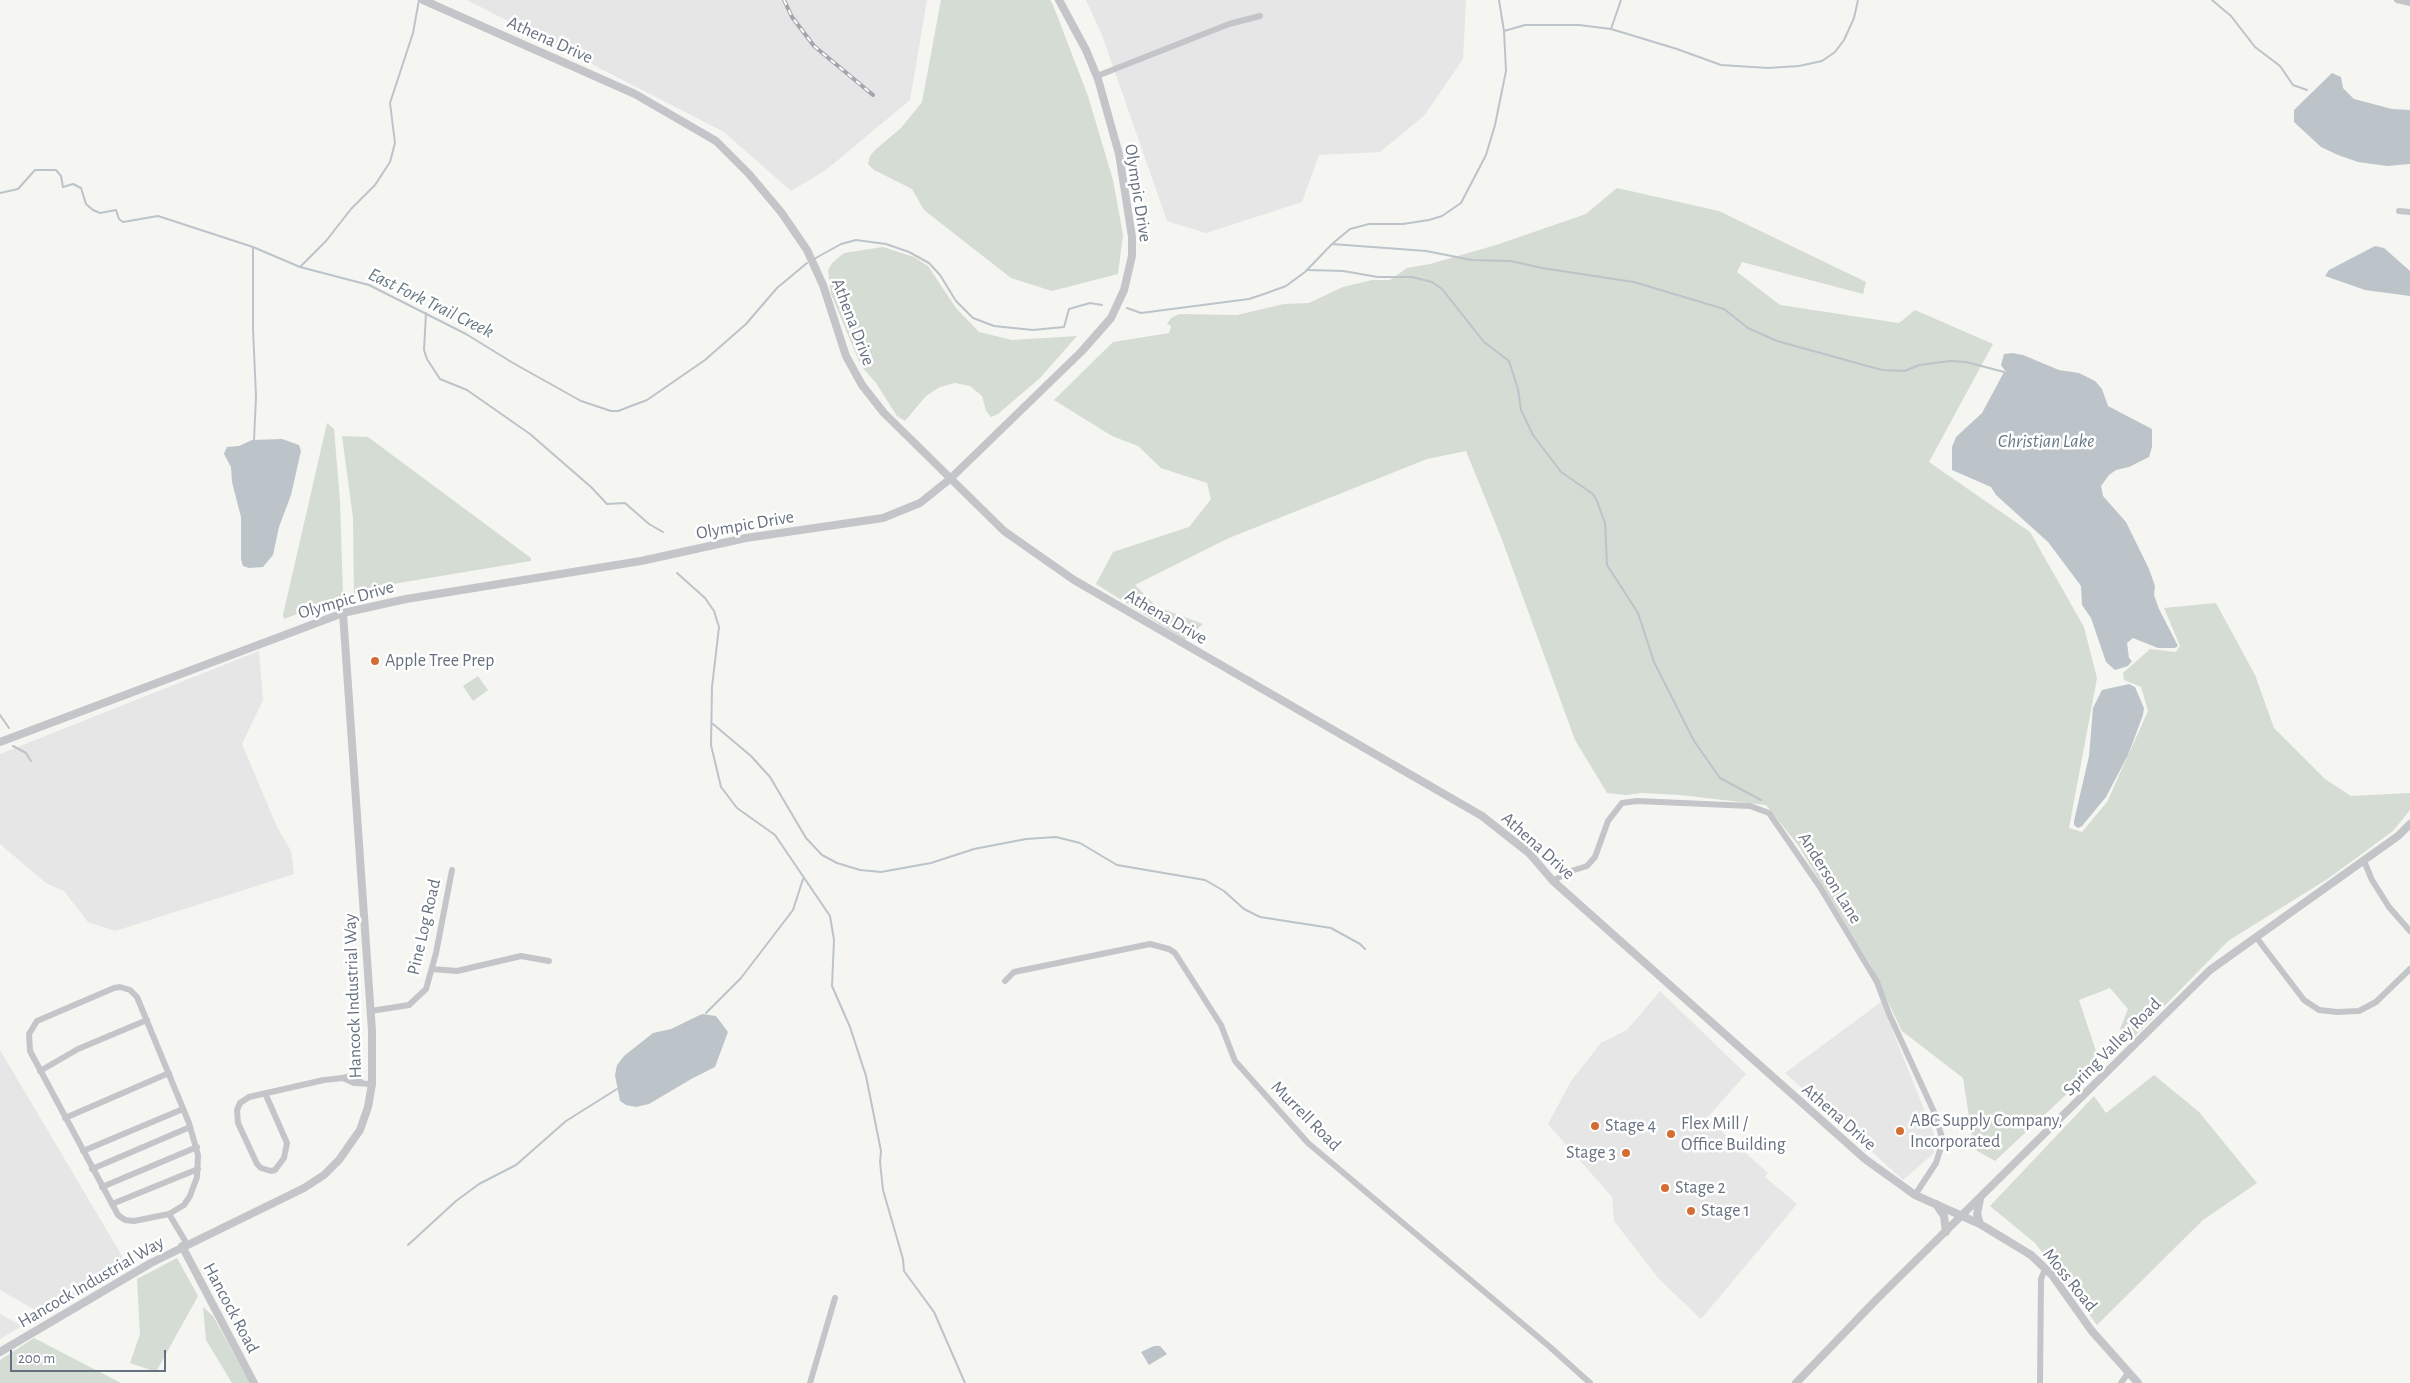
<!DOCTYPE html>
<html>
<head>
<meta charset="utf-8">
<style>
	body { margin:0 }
	#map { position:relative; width:2410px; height:1383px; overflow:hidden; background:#f5f5f2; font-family:"Alegreya Sans",sans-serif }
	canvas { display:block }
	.scale { position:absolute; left:10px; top:1350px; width:156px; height:22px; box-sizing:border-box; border:2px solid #667180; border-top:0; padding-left:6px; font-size:15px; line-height:18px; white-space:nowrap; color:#667180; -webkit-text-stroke:4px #fff; paint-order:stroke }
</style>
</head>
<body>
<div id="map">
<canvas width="2410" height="1383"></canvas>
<div class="scale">200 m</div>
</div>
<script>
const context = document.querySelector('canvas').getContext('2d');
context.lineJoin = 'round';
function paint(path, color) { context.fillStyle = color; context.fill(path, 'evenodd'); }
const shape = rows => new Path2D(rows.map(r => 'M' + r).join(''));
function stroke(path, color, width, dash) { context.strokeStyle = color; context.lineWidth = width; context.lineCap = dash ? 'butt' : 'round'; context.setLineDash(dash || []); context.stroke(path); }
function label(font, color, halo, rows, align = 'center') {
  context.font = font + ' "Alegreya Sans",sans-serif'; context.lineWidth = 5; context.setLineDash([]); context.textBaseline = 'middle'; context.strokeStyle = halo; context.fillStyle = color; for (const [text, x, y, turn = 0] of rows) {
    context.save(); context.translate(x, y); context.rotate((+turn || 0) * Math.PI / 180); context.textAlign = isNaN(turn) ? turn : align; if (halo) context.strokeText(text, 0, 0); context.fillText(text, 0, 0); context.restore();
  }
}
const built = shape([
	[467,0,927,0,910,100,826,170,791,191,724,132],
	[1086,0,1466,0,1463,59,1424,116,1380,152,1319,155,1302,202,1206,233,1167,221,1102,35],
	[259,651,263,700,242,744,277,827,291,851,294,874,115,931,88,922,64,891,46,883,0,844,0,754],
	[1660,991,1746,1074,1707,1118,1768,1173,1765,1177,1797,1204,1701,1319,1659,1279,1614,1221,1612,1197,1548,1124,1571,1081,1601,1043,1627,1030],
	[1881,1002,1934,1134,1934,1153,1903,1180,1785,1073],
	[0,1050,128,1266,44,1315,0,1290],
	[0,1314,22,1326,0,1339]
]);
const green = shape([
	[941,0,1050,0,1053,5,1088,96,1113,180,1123,235,1118,274,1052,291,1011,278,924,210,912,189,874,170,868,164,870,156,875,150,901,128,922,102],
	[1617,188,1719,211,1866,282,1863,294,1742,262,1737,272,1780,305,1899,323,1915,310,1993,344,1929,462,2030,532,2084,627,2097,678,2069,828,2082,832,2107,802,2148,711,2141,687,2124,680,2123,673,2150,649,2176,652,2180,646,2164,608,2216,603,2255,675,2274,728,2325,779,2351,796,2410,793,2410,810,2393,831,2329,878,2228,941,2135,1036,2120,1029,2128,1009,2110,988,2079,1000,2100,1063,1995,1161,1974,1149,1963,1078,1902,1031,1870,964,1798,845,1766,805,1680,795,1642,793,1626,795,1607,793,1575,740,1501,537,1466,451,1427,459,1229,538,1135,585,1157,607,1203,624,1185,640,1096,584,1113,552,1189,527,1211,499,1207,483,1161,468,1138,446,1112,436,1054,400,1113,342,1169,333,1171,326,1167,324,1171,318,1179,314,1237,315,1284,304,1309,303,1343,287,1372,280,1390,280,1407,268,1430,264,1496,245,1586,214],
	[883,247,914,257,928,266,956,308,979,332,1012,340,1077,336,1040,378,998,414,991,417,986,411,982,396,970,386,955,383,940,387,926,396,905,421,897,416,876,383,861,366,831,294,828,270,832,263,844,253],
	[327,423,334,429,340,501,343,596,284,619,283,615],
	[342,436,368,437,531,558,531,561,381,586,354,596,353,518],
	[478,676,488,690,473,701,463,686],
	[2154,1075,2199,1112,2257,1183,2203,1220,2097,1325,2035,1243,1990,1206,2094,1096,2106,1113],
	[177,1258,198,1296,156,1372,130,1363,140,1334,137,1279],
	[203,1307,213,1316,250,1383,232,1383,206,1340],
	[34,1338,121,1383,0,1383,0,1360]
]);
const water = shape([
	[2332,73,2341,77,2343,88,2354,99,2392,109,2410,110,2410,164,2387,166,2358,162,2338,155,2321,147,2294,122,2294,110],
	[2375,246,2384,248,2410,271,2410,296,2365,290,2325,276,2329,270],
	[2012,353,2023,355,2059,370,2079,373,2095,381,2102,389,2108,406,2152,429,2152,447,2149,457,2129,467,2116,470,2109,475,2101,486,2103,496,2126,522,2149,569,2155,586,2154,595,2159,609,2178,646,2175,648,2158,648,2133,638,2127,643,2129,658,2132,661,2128,666,2115,670,2106,662,2091,618,2082,605,2081,586,2048,542,1996,495,1991,487,1952,470,1952,447,1956,437,1982,413,2004,372,2006,372,2001,365,2004,354],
	[282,439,299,445,301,451,291,495,279,527,273,555,263,567,249,568,243,566,241,559,241,517,232,482,231,467,224,454,225,451,227,447,239,446,252,440],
	[2129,684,2135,687,2144,708,2143,715,2128,755,2106,797,2082,826,2078,828,2074,825,2074,821,2089,756,2093,708,2102,690],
	[702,1014,716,1016,728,1032,715,1067,693,1078,649,1104,636,1107,626,1105,620,1101,615,1075,617,1065,624,1056,653,1033,671,1029],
	[1154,1346,1160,1346,1167,1354,1149,1365,1141,1352]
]);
const stream = shape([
	[2212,0,2231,16,2255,47,2280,66,2293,85,2307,90],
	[1611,29,1621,0],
	[1504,31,1525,25,1579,25,1611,29,1677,49,1721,65,1768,68,1799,66,1822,61,1835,52,1844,40,1854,18,1858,0],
	[0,193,18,189,35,170,56,170,61,176,63,187,73,184,81,188,86,204,93,210,100,213,116,210,119,219,123,222,158,216,253,247,300,267,369,285,466,334,513,363,581,401,611,411,618,411,647,400,705,360,746,324,777,288,807,263],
	[1332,244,1426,251,1472,260,1511,261,1542,268,1634,282,1724,309,1748,328,1777,341,1882,370,1905,371,1919,365,1950,361,1966,362,2004,372],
	[253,247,253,328,256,397,254,440],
	[814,259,841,244,856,240,886,244,909,252,929,263,940,275,956,301,973,318,994,326,1033,330,1064,327,1069,309,1090,303,1102,305],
	[300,267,326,241,351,209,375,185,390,162,395,143,390,103,413,33,419,0],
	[1308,270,1343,271,1378,277,1412,277,1432,282,1442,289,1484,342,1509,361,1518,389,1521,410,1533,435,1561,472,1593,494,1597,501,1605,523,1607,565,1638,613,1654,662,1694,741,1720,778,1761,800],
	[1127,308,1141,313,1249,299,1264,294,1286,286,1305,272,1332,244,1350,229,1369,224,1403,224,1429,220,1442,216,1461,203,1486,155,1495,125,1506,71,1504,31,1499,0],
	[426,313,424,350,427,359,440,379,467,390,530,434,591,487,607,504,625,503,649,524,663,532],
	[677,573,705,598,714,611,719,627,712,687,711,745,721,787,737,808,775,835,830,916,834,940,832,986,850,1027,866,1076,881,1151,880,1162,883,1190,903,1259,904,1271,934,1312,965,1383],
	[0,715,9,728],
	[713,724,751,756,770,777,806,838,822,855,837,863,860,870,881,872,931,863,974,849,1026,839,1056,837,1080,843,1117,865,1205,880,1224,891,1244,909,1260,917,1331,928,1360,944,1365,949],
	[13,746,26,753,31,761],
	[706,1013,741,978,793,910,803,879],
	[408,1245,456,1201,479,1184,516,1165,566,1121,617,1089]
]);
const minor = shape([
	[2397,0,2410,3],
	[1097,76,1229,24,1260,16],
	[2399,211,2410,212],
	[2364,861,2372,880,2389,907,2410,931],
	[1553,881,1568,872,1587,866,1595,857,1608,821,1622,803,1637,801,1750,806,1769,813,1820,887,1877,982,1889,1014,1935,1114,1943,1141,1936,1163,1915,1195],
	[2256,937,2304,1000,2319,1010,2337,1012,2359,1011,2376,1002,2410,969],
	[432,969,457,971,521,956,549,961],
	[1005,981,1014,972,1150,944,1169,949,1175,953,1221,1025,1235,1061,1308,1143,1550,1347,1590,1383],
	[371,1011,409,1005,426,989,436,953,452,870],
	[40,1071,78,1049,147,1020],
	[361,1082,350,1076,343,1078,354,1083,372,1084],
	[265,1093,287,1143,284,1158,275,1170,271,1171,261,1168,257,1164,238,1123,237,1110,240,1103,249,1097,324,1080,343,1078],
	[65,1118,169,1073],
	[83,1151,183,1109],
	[92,1169,190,1127],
	[102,1187,197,1147],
	[112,1204,198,1169],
	[169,1214,134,1221,125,1220,118,1215,30,1051,29,1034,37,1021,114,988,120,987,130,990,137,997,189,1123,198,1155,197,1177,190,1196,184,1205,169,1214,187,1244],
	[810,1383,835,1298],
	[2040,1383,2041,1279,2045,1269],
	[2121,1383,2128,1373]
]);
const tertiary = shape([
	[423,0,635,94,716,141,749,174,781,212,807,250,823,285,846,356,862,385,884,413,1004,531,1074,580,1482,816,1529,853,1553,881,1865,1159,1915,1195,1980,1224,2031,1255,2052,1275,2091,1330,2138,1383],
	[0,742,343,613,406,599,641,561,746,538,883,518,920,503,950,479,1082,351,1111,318,1124,290,1132,256,1132,237,1119,154,1098,79,1086,50,1059,0],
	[1980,1199,1977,1214,1980,1224],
	[1936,1204,1944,1216,1946,1232],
	[182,1246,254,1383],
	[0,1352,151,1263,304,1188,324,1175,339,1160,360,1130,368,1107,372,1084,372,1031,343,613],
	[1796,1383,1876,1300,2210,970,2398,836,2410,824]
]);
const rail = shape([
	[784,0,792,17,814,46,873,95]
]);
const markers = [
	[375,661,5,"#d56d32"],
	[1595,1126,5,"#d56d32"],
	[1900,1131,5,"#d56d32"],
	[1671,1134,5,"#d56d32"],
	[1626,1153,5,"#d56d32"],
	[1665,1188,5,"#d56d32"],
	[1691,1211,5,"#d56d32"]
];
const streetNames = [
	["Athena Drive",550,40,24],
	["Olympic Drive",1138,193,81],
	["Athena Drive",853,322,69],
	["Olympic Drive",745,525,-10],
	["Olympic Drive",346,600,-16],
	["Athena Drive",1166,617,30],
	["Athena Drive",1538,846,42],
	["Anderson Lane",1830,878,58],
	["Pine Log Road",424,927,-77],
	["Hancock Industrial Way",353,996,-92],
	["Spring Valley Road",2112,1047,-45],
	["Murrell Road",1306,1116,45],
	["Athena Drive",1839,1117,41],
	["Moss Road",2070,1280,51],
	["Hancock Industrial Way",91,1282,-30],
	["Hancock Road",231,1308,62]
];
const poiNames = [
	["Apple Tree Prep",385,661],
	["ABC Supply Company,",1910,1121],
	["Incorporated",1910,1142],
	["Flex Mill /",1681,1124],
	["Office Building",1681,1145],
	["Stage 4",1605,1126],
	["Stage 3",1616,1153,"right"],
	["Stage 2",1675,1188],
	["Stage 1",1701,1211]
];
const waterNames = [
	["East Fork Trail Creek",431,303,26],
	["Christian Lake",2046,441]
];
paint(built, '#e5e6e5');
paint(green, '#d5dcd3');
paint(water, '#bcc4c9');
stroke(stream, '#bcc4c9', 2);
stroke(minor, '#c3c5c9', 6);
stroke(tertiary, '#c3c5c9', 8);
stroke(rail, '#a3a7ad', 4);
stroke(rail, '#fff', 2, [5.5]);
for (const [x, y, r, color] of markers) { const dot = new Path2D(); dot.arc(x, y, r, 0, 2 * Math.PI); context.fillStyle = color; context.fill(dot); stroke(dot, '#fff', 2); }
label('18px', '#667180', '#fff', streetNames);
label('18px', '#667180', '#fff', poiNames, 'left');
label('italic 19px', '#677984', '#fff', waterNames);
</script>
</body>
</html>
